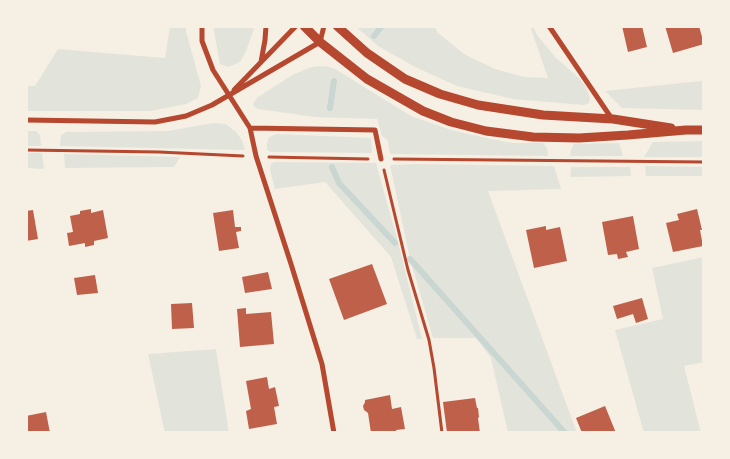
<!DOCTYPE html>
<html>
<head>
<meta charset="utf-8">
<style>
	body { margin:0 }
	#map { position:relative; width:730px; height:459px; overflow:hidden; background:#f6efe4; font-family:Ubuntu,sans-serif }
	canvas { display:block }
	.frame { position:absolute; inset:0; border:28px solid #f6efe4; pointer-events:none }
</style>
</head>
<body>
<div id="map">
<canvas width="730" height="459"></canvas>
<div class="frame"></div>
</div>
<script>
const context = document.querySelector('canvas').getContext('2d');
context.lineJoin = 'round';
function paint(path, color) { context.fillStyle = color; context.fill(path, 'evenodd'); }
const shape = rows => new Path2D(rows.map(r => 'M' + r).join(''));
function stroke(path, color, width, dash) { context.strokeStyle = color; context.lineWidth = width; context.lineCap = dash ? 'butt' : 'round'; context.setLineDash(dash || []); context.stroke(path); }
const green = shape([
	[170,26,186,26,186,31,201,86,198,98,186,104,151,111,26,111,26,86,35,86,58,49,165,58],
	[213,26,255,26,246,51,240,62,228,67,220,64],
	[355,26,435,26,437,32,464,54,495,69,524,77,548,78,530,26,533,26,537,35,556,58,578,77,586,87,590,98,589,103,584,105,513,99,457,86,415,67,378,46],
	[326,66,337,70,411,116,451,130,491,139,513,143,543,143,547,148,548,156,390,154,388,141,382,136,377,119,315,117,258,109,253,106,254,102,258,97,294,74,312,67],
	[704,79,704,110,622,108,605,91,701,81],
	[213,123,226,124,236,132,242,140,245,150,60,146,61,135,66,132,168,131],
	[26,131,36,131,40,135,41,146,26,146],
	[277,134,371,138,372,153,271,152,267,150,267,144,269,137],
	[704,141,704,157,644,157,653,142],
	[619,143,623,156,570,156,571,150,574,144],
	[26,153,42,153,44,169,26,168],
	[64,154,180,157,174,167,65,168],
	[276,162,376,163,397,238,422,339,417,339,391,257,325,182,275,189,270,170,271,163],
	[417,164,554,166,561,189,488,191,577,433,508,433,491,358,476,338,433,338,410,259,390,165],
	[645,166,704,167,704,176,646,176],
	[571,167,630,167,631,176,570,177],
	[704,257,704,362,684,366,701,433,644,433,615,330,663,319,652,268],
	[216,349,229,433,165,433,148,354]
]);
const stream = shape([
	[374,36,382,26],
	[330,108,334,81],
	[332,167,339,183,395,243],
	[410,259,565,433]
]);
const building = shape([
	[622,26,642,26,647,47,628,52],
	[665,26,699,26,704,44,673,53],
	[91,209,91,213,103,210,108,238,94,241,94,245,85,247,85,243,69,246,67,233,73,232,70,216,80,214,80,211],
	[697,209,702,230,700,230,703,246,673,252,666,223,679,220,677,214],
	[33,210,38,239,26,241,26,211],
	[233,210,235,227,241,227,241,231,236,232,239,248,219,251,213,213],
	[633,216,639,249,626,252,628,257,618,259,617,254,608,255,602,222],
	[546,226,546,230,560,227,567,261,534,268,526,230],
	[372,264,387,304,344,320,329,279],
	[268,272,272,289,245,293,242,277],
	[95,275,98,293,77,295,74,278],
	[642,298,648,319,636,323,633,314,617,319,613,306],
	[192,303,194,328,172,329,171,304],
	[246,308,246,314,271,312,274,344,240,347,237,309],
	[267,377,269,389,275,387,279,406,274,407,277,424,249,429,246,411,251,409,246,381],
	[390,395,392,409,401,407,405,429,396,430,397,433,371,433,368,413,364,410,363,406,365,402,365,400],
	[475,398,477,408,478,408,479,417,478,418,480,433,447,433,443,402],
	[605,406,616,433,582,433,576,418],
	[46,412,50,433,26,433,26,416]
]);
const path = shape([
	[26,150,159,152,243,156],
	[269,157,368,159],
	[394,159,704,162],
	[384,170,408,270,429,340,434,368,442,433]
]);
const minor = shape([
	[202,26,202,41,213,70,250,128,256,156,291,264,322,364,334,433],
	[549,26,612,119],
	[261,62,265,40,266,26],
	[234,90,296,26],
	[26,120,155,122,186,116,212,105,320,42,324,26],
	[250,128,375,130,381,159]
]);
const tertiary = shape([
	[304,26,320,42,367,79,423,111,451,122,486,131,533,137,579,138,628,135,686,130,704,130],
	[337,26,367,53,405,79,440,94,478,105,543,115,613,119,671,128]
]);
paint(green, '#e2e4dc');
stroke(stream, '#c9d6d2', 6);
paint(building, '#bf614a');
stroke(path, '#b5482f', 3);
stroke(minor, '#b5482f', 5);
stroke(tertiary, '#b5482f', 9);
</script>
</body>
</html>
